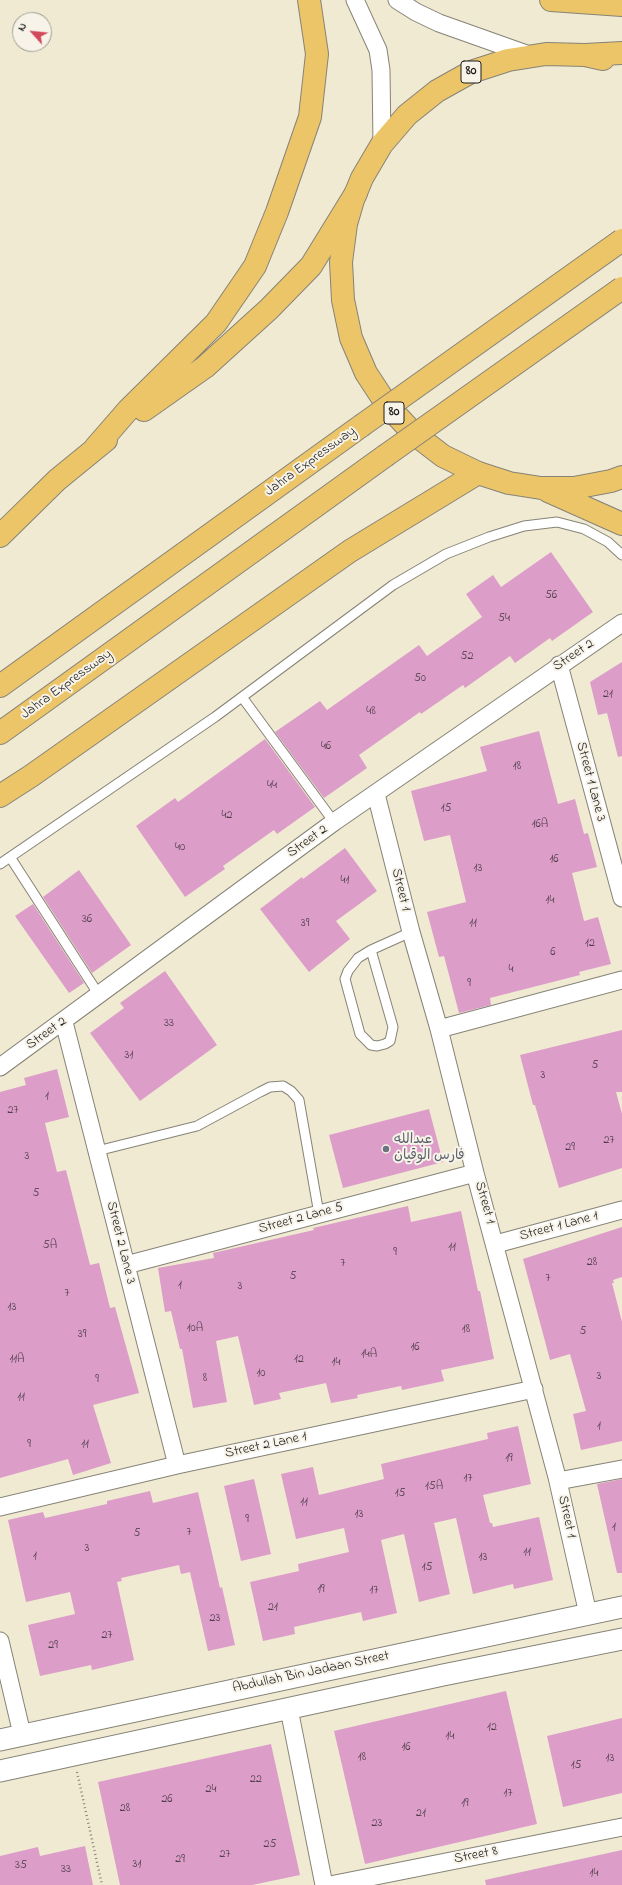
<!DOCTYPE html>
<html>
<head>
<meta charset="utf-8">
<style>
	body { margin:0 }
	#map { position:relative; width:622px; height:1885px; overflow:hidden; background:#f0ead2; font-family:"Indie Flower",sans-serif }
	canvas { display:block }
	.north { position:absolute; left:12px; top:12px; width:40px; height:40px; box-sizing:border-box; background:#f7f3e8; border:1px solid #9f9d96; border-radius:50%; rotate:297deg; font-size:11px; font-weight:700; line-height:16px; text-align:center; color:#1c1c1c }
	.north::after { content:''; display:block; margin:auto; width:14px; height:18px; background:#d1495b; clip-path:polygon(50% 0,100% 100%,50% 72%,0 100%) }
</style>
</head>
<body>
<div id="map">
<canvas width="622" height="1885"></canvas>
<div class="north">N</div>
</div>
<script>
const context = document.querySelector('canvas').getContext('2d');
context.lineJoin = 'round';
function paint(path, color) { context.fillStyle = color; context.fill(path, 'evenodd'); }
const shape = rows => new Path2D(rows.map(r => 'M' + r).join(''));
function stroke(path, color, width, dash) { context.strokeStyle = color; context.lineWidth = width; context.lineCap = dash ? 'butt' : 'round'; context.setLineDash(dash || []); context.stroke(path); }
function label(font, color, halo, rows, align = 'center') {
  context.font = font + ' "Indie Flower","Playpen Sans Arabic",sans-serif'; context.lineWidth = 4; context.setLineDash([]); context.textBaseline = 'middle'; context.strokeStyle = halo; context.fillStyle = color; for (const [text, x, y, turn = 0] of rows) {
    context.save(); context.translate(x, y); context.rotate((+turn || 0) * Math.PI / 180); context.textAlign = isNaN(turn) ? turn : align; if (halo) context.strokeText(text, 0, 0); context.fillText(text, 0, 0); context.restore();
  }
}
const building = shape([
	[551,552,593,612,552,641,550,638,515,663,510,656,465,688,463,685,421,714,420,712,359,755,367,768,324,798,275,732,320,701,327,710,419,645,427,656,482,617,466,594,493,575,501,587],
	[622,662,622,756,618,757,607,713,598,715,590,682],
	[539,731,558,804,575,799,584,834,588,833,597,867,572,873,584,921,598,917,611,964,579,972,580,975,490,998,491,1005,459,1013,444,956,439,957,427,912,466,902,450,835,424,841,411,791,487,771,480,747],
	[265,739,315,807,277,834,274,830,223,866,225,869,185,897,136,826,175,798,178,802],
	[345,848,377,891,336,921,350,939,309,972,260,909,302,877,303,879],
	[79,870,131,945,92,973,43,897],
	[33,904,84,983,69,993,15,916],
	[165,971,217,1045,140,1101,90,1033,124,1008,120,1003],
	[622,1030,622,1092,616,1092,622,1114,622,1168,559,1188,535,1105,533,1105,520,1055],
	[57,1069,69,1117,45,1123,57,1172,66,1170,90,1265,99,1263,110,1308,115,1307,139,1393,93,1405,111,1463,73,1475,68,1459,0,1478,0,1092,26,1085,24,1078],
	[429,1109,443,1162,343,1188,329,1135],
	[408,1206,411,1222,461,1211,478,1291,480,1291,494,1359,441,1370,444,1381,402,1390,401,1386,357,1395,358,1398,331,1403,326,1383,279,1393,281,1399,254,1405,238,1336,216,1341,227,1402,193,1408,182,1349,180,1349,171,1311,165,1312,158,1268,214,1258,213,1253,314,1230,313,1228],
	[622,1227,622,1277,613,1280,614,1283,612,1283,622,1322,622,1441,581,1450,573,1414,586,1411,570,1354,550,1360,523,1259],
	[518,1426,531,1484,483,1495,490,1523,492,1523,493,1527,539,1517,553,1580,514,1589,513,1584,473,1594,456,1518,434,1523,450,1594,419,1602,404,1534,381,1540,397,1613,363,1621,361,1612,294,1627,295,1634,263,1641,250,1582,299,1571,298,1564,349,1552,344,1528,296,1539,281,1474,313,1467,319,1495,384,1479,381,1464,488,1439,487,1433],
	[254,1479,271,1554,241,1561,224,1486],
	[622,1479,622,1573,617,1573,597,1484],
	[150,1491,153,1503,198,1492,220,1588,222,1587,235,1645,208,1651,190,1572,181,1574,179,1565,121,1578,122,1581,117,1582,134,1660,92,1670,91,1665,40,1676,28,1625,75,1614,70,1592,26,1602,8,1520,43,1512,45,1518,107,1504,107,1501],
	[506,1691,537,1824,365,1864,334,1731],
	[622,1718,622,1793,563,1807,547,1736],
	[271,1744,300,1875,252,1885,120,1885,98,1782],
	[85,1846,93,1885,0,1885,0,1856,38,1847,40,1856],
	[622,1850,622,1885,486,1885,485,1880]
]);
const path = shape([
	[77,1772,102,1885]
]);
const service = shape([
	[242,697,334,822],
	[10,857,99,995],
	[0,864,215,717,393,585,446,554,489,537,524,526,557,522,584,529,608,542,622,555],
	[371,950,393,1027,390,1041,385,1044,377,1046,371,1045,360,1034,345,979,348,971,358,958,371,950,411,932],
	[97,1151,197,1126,260,1092,270,1087,283,1086,291,1091,299,1100,319,1214]
]);
const minor = shape([
	[355,0,378,50,381,70,382,144],
	[397,0,416,12,439,23,532,56],
	[559,665,622,898],
	[376,794,411,932,439,1029,475,1173,557,1477,588,1614],
	[64,1022,177,1465],
	[439,1029,622,980],
	[0,1067,334,822,622,623],
	[496,1244,622,1210],
	[126,1265,475,1173],
	[558,1481,622,1469],
	[0,1507,177,1465,534,1389],
	[0,1641,22,1734],
	[289,1709,324,1885],
	[330,1885,622,1827]
]);
const tertiary = shape([
	[0,1740,622,1607],
	[0,1771,443,1675,622,1639]
]);
const trunk = shape([
	[603,59,585,55,546,54,508,60,471,72,437,91,407,115,382,144,362,178,353,200,346,224,341,262,343,300,351,338,366,373,387,405,413,433,443,456,478,473,509,483,541,488,574,488,611,481,622,477],
	[548,491,622,524]
]);
const motorway = shape([
	[551,0,622,5],
	[585,55,622,53],
	[144,410,205,367,269,309,311,266,356,193],
	[95,448,128,410,216,323,255,266,277,212,310,117,317,54,309,0],
	[0,536,57,480,106,440],
	[0,686,361,426],
	[0,733,385,456],
	[0,796,31,776,350,551,478,473]
]);
const motorwayBridge = shape([
	[361,426,622,240],
	[385,456,622,288]
]);
const markers = [
	[386,1149,4,"#6b7280"]
];
const numberNames = [
	["56",551,596],
	["54",504,619],
	["52",467,657],
	["50",420,679],
	["21",608,695],
	["48",371,712],
	["46",326,747],
	["18",517,767],
	["44",272,786],
	["15",446,809],
	["42",227,816],
	["16A",540,825],
	["40",180,848],
	["16",554,860],
	["13",478,869],
	["41",345,881],
	["14",550,901],
	["36",87,920],
	["39",305,924],
	["11",473,924],
	["12",590,944],
	["6",553,953],
	["4",511,970],
	["9",469,984],
	["33",169,1024],
	["31",129,1056],
	["5",595,1066],
	["3",543,1076],
	["1",47,1097],
	["27",13,1111],
	["27",609,1141],
	["29",570,1148],
	["3",27,1157],
	["5",36,1194],
	["5A",50,1246],
	["11",452,1248],
	["9",395,1253],
	["28",592,1263],
	["7",343,1264],
	["5",293,1277],
	["7",548,1279],
	["1",180,1286],
	["3",240,1287],
	["7",67,1294],
	["13",12,1308],
	["10A",195,1329],
	["18",466,1330],
	["5",583,1332],
	["39",82,1335],
	["16",415,1348],
	["14A",369,1355],
	["11A",17,1360],
	["12",299,1360],
	["14",336,1363],
	["10",261,1374],
	["3",599,1377],
	["8",205,1379],
	["9",97,1380],
	["11",21,1398],
	["1",599,1427],
	["9",29,1445],
	["11",85,1445],
	["19",509,1459],
	["17",468,1479],
	["15A",434,1487],
	["15",400,1494],
	["11",304,1503],
	["13",359,1515],
	["9",247,1520],
	["1",614,1528],
	["7",189,1533],
	["5",137,1534],
	["3",87,1549],
	["11",527,1553],
	["1",35,1557],
	["13",483,1558],
	["15",427,1568],
	["19",321,1590],
	["17",374,1591],
	["21",273,1608],
	["23",215,1619],
	["27",107,1636],
	["29",53,1646],
	["12",492,1728],
	["14",450,1737],
	["16",406,1748],
	["18",362,1758],
	["13",610,1759],
	["15",576,1766],
	["22",256,1780],
	["24",211,1790],
	["17",508,1794],
	["26",167,1800],
	["19",465,1804],
	["28",125,1809],
	["21",421,1814],
	["23",377,1824],
	["25",270,1845],
	["27",225,1855],
	["29",180,1860],
	["31",137,1865],
	["35",21,1866],
	["33",66,1870],
	["14",594,1874]
];
const shields = [
	[471,72,20],
	[394,413,20]
];
const shieldNames = [
	["80",471,72],
	["80",394,413]
];
const streetNames = [
	["Jahra Expressway",311,462,-36],
	["Street 2",574,656,-34],
	["Jahra Expressway",67,685,-36],
	["Street 1 Lane 3",590,782,75],
	["Street 2",308,842,-36],
	["Street 1",400,890,76],
	["Street 2",47,1034,-36],
	["Street 1",484,1203,74],
	["Street 2 Lane 5",301,1219,-15],
	["Street 1 Lane 1",559,1227,-15],
	["Street 2 Lane 3",120,1243,76],
	["Street 2 Lane 1",266,1446,-12],
	["Street 1",566,1517,77],
	["Abdullah Bin Jadaan Street",311,1673,-12],
	["Street 8",476,1856,-11]
];
const worshipNames = [
	["عبدالله",394,1141],
	["فارس الوقيان",394,1157]
];
paint(building, '#dc9dc9');
stroke(service, '#868377', 11);
stroke(minor, '#868377', 19);
stroke(tertiary, '#868377', 23);
stroke(trunk, '#868377', 24);
stroke(motorway, '#868377', 24);
stroke(path, '#868377', 2.5, [1, 3]);
stroke(service, '#fff', 9);
stroke(minor, '#fff', 17);
stroke(tertiary, '#fff', 21);
stroke(trunk, '#edc569', 22);
stroke(motorway, '#edc569', 22);
stroke(motorwayBridge, '#868377', 24, []);
stroke(motorwayBridge, '#edc569', 22);
for (const [x, y, r, color] of markers) { const dot = new Path2D(); dot.arc(x, y, r, 0, 2 * Math.PI); context.fillStyle = color; context.fill(dot); stroke(dot, '#f7f3e8', 1.5); }
label('12px', '#4c3c47', null, numberNames);
for (const [x, y, w] of shields) { const box = new Path2D(); box.roundRect(x - w / 2, y - 11, w, 22, 3); context.fillStyle = '#f7f3e8'; context.fill(box); stroke(box, '#1c1c1c', 1); }
label('bold 13px', '#1c1c1c', null, shieldNames);
label('14px', '#1c1c1c', '#f7f3e8', streetNames);
label('14px', '#5b616d', '#f7f3e8', worshipNames, 'left');
</script>
</body>
</html>
